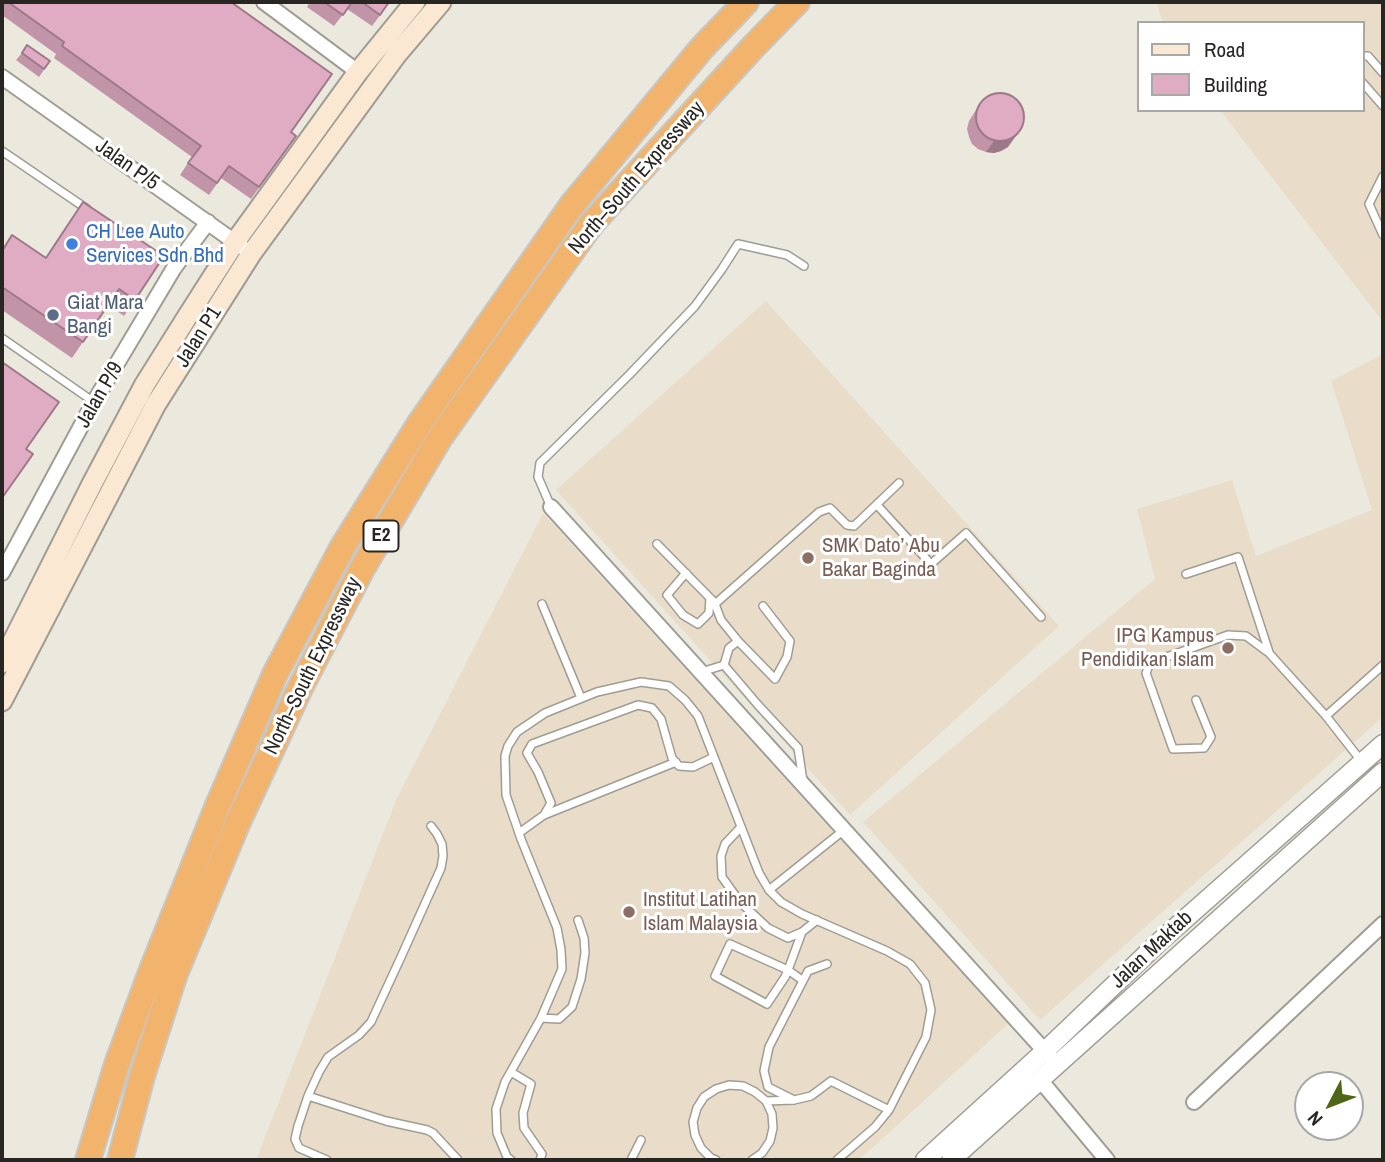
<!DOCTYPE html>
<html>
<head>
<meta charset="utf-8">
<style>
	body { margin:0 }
	#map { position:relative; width:1385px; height:1162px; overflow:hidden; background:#ebe9de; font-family:"Archivo Narrow",sans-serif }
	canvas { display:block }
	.frame { position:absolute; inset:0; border:4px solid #272622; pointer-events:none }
	.legend { position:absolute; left:1137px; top:21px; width:228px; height:91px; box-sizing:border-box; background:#fff; border:2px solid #a9a8a7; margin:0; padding:9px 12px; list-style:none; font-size:21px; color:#272622 }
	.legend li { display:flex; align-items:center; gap:14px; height:35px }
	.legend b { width:35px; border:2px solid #a9a8a7 }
	.north { position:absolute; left:1294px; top:1071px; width:70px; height:70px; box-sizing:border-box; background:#fff; border:2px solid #a9a8a7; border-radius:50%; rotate:228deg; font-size:19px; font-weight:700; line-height:28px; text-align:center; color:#272622 }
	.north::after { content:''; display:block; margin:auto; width:24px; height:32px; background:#4e6616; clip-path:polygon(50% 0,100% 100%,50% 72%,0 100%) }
</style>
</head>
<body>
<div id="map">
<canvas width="1385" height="1162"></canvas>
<div class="frame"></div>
<ul class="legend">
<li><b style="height:9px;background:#fbe8d3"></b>Road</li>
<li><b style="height:19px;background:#e0acc3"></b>Building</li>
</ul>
<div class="north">N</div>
</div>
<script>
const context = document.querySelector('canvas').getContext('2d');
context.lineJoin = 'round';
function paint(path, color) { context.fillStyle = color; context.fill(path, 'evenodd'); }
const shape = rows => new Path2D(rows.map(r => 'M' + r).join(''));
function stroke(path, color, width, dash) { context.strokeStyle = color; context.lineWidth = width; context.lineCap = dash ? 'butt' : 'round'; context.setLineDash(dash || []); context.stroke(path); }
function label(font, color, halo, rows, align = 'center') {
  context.font = font + ' "Archivo Narrow",sans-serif'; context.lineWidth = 6; context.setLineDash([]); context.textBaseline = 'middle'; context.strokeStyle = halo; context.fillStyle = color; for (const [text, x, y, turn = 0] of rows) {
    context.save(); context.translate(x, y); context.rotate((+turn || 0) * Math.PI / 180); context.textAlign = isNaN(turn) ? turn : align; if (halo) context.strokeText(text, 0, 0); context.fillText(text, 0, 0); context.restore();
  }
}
const education = shape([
	[1156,2,1383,2,1383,322,1220,110,1362,110,1362,23,1163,23],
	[766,301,1059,626,850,815,556,490],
	[1383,354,1383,717,1040,1020,863,822,1155,579,1137,509,1232,480,1256,556,1372,510,1331,381],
	[543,513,1008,1024,859,1160,256,1160,396,800]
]);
const service = shape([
	[1362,56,1368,56,1383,73],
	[1362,82,1383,106],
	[2,151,87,209],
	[1383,176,1369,204,1383,235],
	[2,338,94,402],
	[877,505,931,564,966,533,1041,617],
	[551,507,538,477,540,463,629,375,695,306,722,269,738,244,787,255,804,266],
	[657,544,713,601],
	[686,573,667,595,683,615,698,624,709,613,710,598],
	[1186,574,1238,557,1269,652],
	[542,604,581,698],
	[738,641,775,679,787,657,790,641,763,606],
	[724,665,729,648,738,641,721,620,715,604,819,512,830,508,847,525,854,526,899,483],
	[701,672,724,665,758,705,798,748,803,781],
	[1196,700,1211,737,1204,748,1173,749,1146,673,1150,663,1228,635,1246,636,1269,653,1326,716,1362,762],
	[1326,716,1383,665],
	[544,815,676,762],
	[741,827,725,844,721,856,722,877,740,902,768,928,788,938,802,932,817,920],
	[519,833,544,815,551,803,538,772,527,753,532,744,638,705,652,708,661,719,672,758,679,766,693,767,714,757],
	[769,890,844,830],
	[802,932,788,970,785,977,767,1004,715,976,730,944,788,970,802,980],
	[541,1018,559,1019,572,1007,581,979,585,953,584,938,578,920],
	[511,1072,531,1084,523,1113,524,1128,542,1154,540,1160],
	[308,1096,386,1121,427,1130,433,1133,458,1160],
	[794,1100,768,1087,764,1071,769,1047,808,971,827,964],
	[766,1101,794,1100,811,1096,831,1081,889,1110],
	[327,1160,299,1148,295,1139,298,1126,308,1096,319,1072,328,1057,359,1035,371,1022,401,957,441,868,443,856,442,844,437,834,431,826],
	[511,1160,507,1157,497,1133,496,1109,505,1082,541,1018,562,969,561,950,557,928,521,839,506,795,505,756,508,746,517,732,545,713,597,692,641,682,669,686,685,700,698,716,759,873,769,890,781,902,802,914,887,951,910,964,925,983,931,1010,926,1037,889,1110,875,1127,837,1160],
	[631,1160,641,1140],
	[716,1160,711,1158,701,1148,695,1135,693,1122,697,1108,704,1097,716,1089,729,1085,743,1086,755,1092,766,1101,772,1114,773,1128,770,1141,762,1153,752,1160]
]);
const minor = shape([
	[264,2,358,72],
	[2,77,242,247],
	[551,507,1052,1059],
	[2,573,94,402,174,268,208,222],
	[1041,1081,1107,1160],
	[1194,1102,1383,924]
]);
const tertiary = shape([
	[925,1160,1045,1051,1159,942,1383,744],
	[951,1160,1383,772]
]);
const secondary = shape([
	[2,663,92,484,145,384,189,314,235,242,358,72,415,2],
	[2,701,156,404,251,254,397,54,441,2]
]);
const motorway = shape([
	[88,1160,117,1064,151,972,218,805,275,674,342,548,420,423,572,205,701,49,746,2],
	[120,1160,142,1076,175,974,238,822,301,686,363,567,439,439,592,223,754,46,797,2]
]);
const wall = shape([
	[2,2,231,2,291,132,296,136,251,199,221,178,209,195,180,175,192,157,54,58,56,54,2,15],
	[310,2,390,2,372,26,347,9,334,26,307,7],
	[22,53,50,61,39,77,16,60],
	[981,102,1008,147,1001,151,994,153,986,152,978,149,972,144,969,137,967,129,969,121],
	[2,251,45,257,164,256,124,316,108,305,72,358,2,310]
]);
const shadedWall = shape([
	[1021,129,1008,147,1001,151,994,153,986,152,994,141]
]);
const building = shape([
	[8,2,231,2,332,74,291,132,296,136,259,187,229,166,217,183,188,163,201,146,62,46,64,42,8,2],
	[324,2,352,2,343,15,324,2],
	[362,2,389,2,380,15,362,2],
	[27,45,50,61,44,69,22,53,27,45],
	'976 117a24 24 0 1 1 48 0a24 24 0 1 1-48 0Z',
	[83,202,164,256,135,300,119,289,83,342,2,287,2,251,12,235,46,258,83,202],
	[2,362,59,402,26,449,33,454,2,498,2,362]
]);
const markers = [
	[72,244,7,"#3f7fe0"],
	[53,315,7,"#5c6f8a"],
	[808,558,7,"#8d6e63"],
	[1228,648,7,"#8d6e63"],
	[629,912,7,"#8d6e63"]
];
const shields = [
	[381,536,35]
];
const shieldNames = [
	["E2",381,536]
];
const streetNames = [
	["Jalan P/5",127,165,35],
	["North–South Expressway",637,178,-49],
	["Jalan P1",199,337,-58],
	["Jalan P/9",100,395,-60],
	["North–South Expressway",313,666,-64],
	["Jalan Maktab",1152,950,-43]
];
const shopNames = [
	["CH Lee Auto",86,232],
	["Services Sdn Bhd",86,256]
];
const serviceNames = [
	["Giat Mara",67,303],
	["Bangi",67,327]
];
const educationNames = [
	["SMK Dato’ Abu",822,546],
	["Bakar Baginda",822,570],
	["IPG Kampus",1214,636,"right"],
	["Pendidikan Islam",1214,660,"right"],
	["Institut Latihan",643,900],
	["Islam Malaysia",643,924]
];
paint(education, '#e9ddc9');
stroke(service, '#9f9d93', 10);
stroke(minor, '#9f9d93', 18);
stroke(tertiary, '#9f9d93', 21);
stroke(secondary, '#9f9d93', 23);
stroke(motorway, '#c7c7c6', 28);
stroke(service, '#fff', 7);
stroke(minor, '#fff', 14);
stroke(tertiary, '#fff', 18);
stroke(secondary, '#fbe8d3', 19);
stroke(motorway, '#f2b46d', 24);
paint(wall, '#c194a8');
paint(shadedWall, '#9d7888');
paint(building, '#e0acc3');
stroke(building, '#9d7888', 2);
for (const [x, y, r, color] of markers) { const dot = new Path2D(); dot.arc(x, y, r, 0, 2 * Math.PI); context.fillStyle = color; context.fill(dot); stroke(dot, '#fff', 2.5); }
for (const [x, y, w] of shields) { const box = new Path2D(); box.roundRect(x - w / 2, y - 15.5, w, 31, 5); context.fillStyle = '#fff'; context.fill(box); stroke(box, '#272622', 2); }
label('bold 19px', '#272622', null, shieldNames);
label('21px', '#272622', '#fff', streetNames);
label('21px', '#366cbe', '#fff', shopNames, 'left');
label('21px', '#4e5e75', '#fff', serviceNames, 'left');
label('21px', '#785e54', '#fff', educationNames, 'left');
</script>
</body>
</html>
